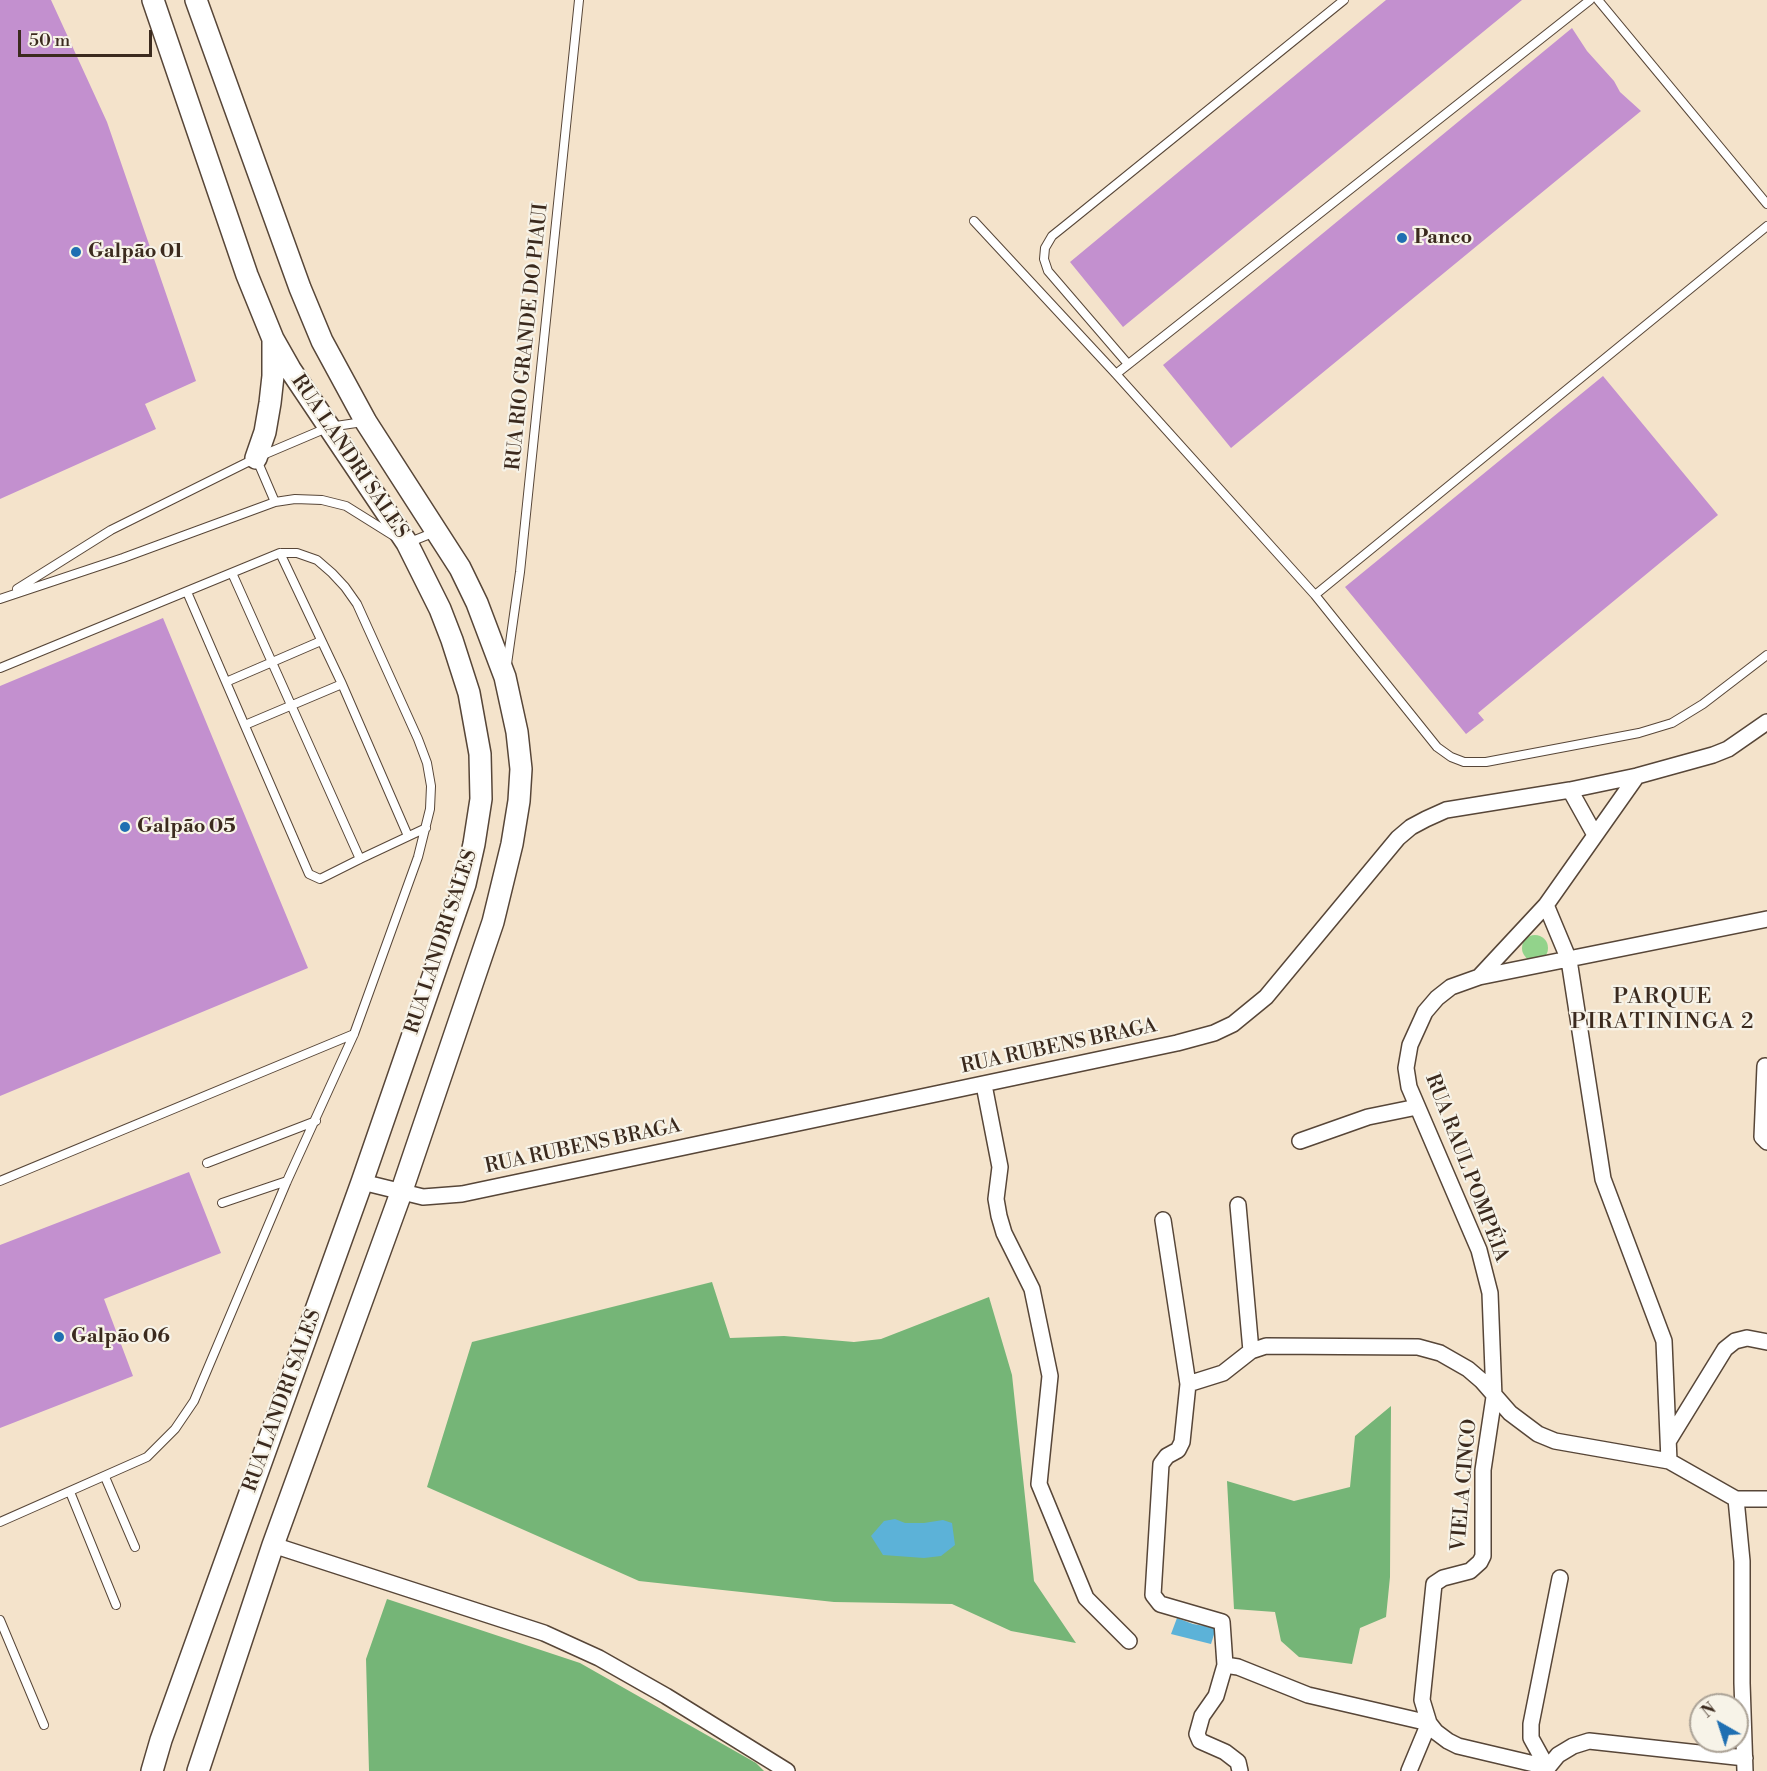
<!DOCTYPE html>
<html>
<head>
<meta charset="utf-8">
<style>
	body { margin:0 }
	#map { position:relative; width:1767px; height:1771px; overflow:hidden; background:#f4e3cb; font-family:"Libre Bodoni",serif }
	canvas { display:block }
	.north { position:absolute; left:1689px; top:1693px; width:60px; height:60px; box-sizing:border-box; background:#f7f3e8; border:2px solid #aca397; border-radius:50%; rotate:321deg; font-size:16px; font-weight:700; line-height:24px; text-align:center; color:#3b2a1e }
	.north::after { content:''; display:block; margin:auto; width:21px; height:27px; background:#1f6fb2; clip-path:polygon(50% 0,100% 100%,50% 72%,0 100%) }
	.scale { position:absolute; left:18px; top:30px; width:134px; height:27px; box-sizing:border-box; border:3px solid #3b2a1e; border-top:0; padding-left:8px; font-size:18px; line-height:21px; white-space:nowrap; color:#3b2a1e; -webkit-text-stroke:4px #f7f3e8; paint-order:stroke }
</style>
</head>
<body>
<div id="map">
<canvas width="1767" height="1771"></canvas>
<div class="north">N</div>
<div class="scale">50 m</div>
</div>
<script>
const context = document.querySelector('canvas').getContext('2d');
context.lineJoin = 'round';
function paint(path, color) { context.fillStyle = color; context.fill(path, 'evenodd'); }
const shape = rows => new Path2D(rows.map(r => 'M' + r).join(''));
function stroke(path, color, width, dash) { context.strokeStyle = color; context.lineWidth = width; context.lineCap = dash ? 'butt' : 'round'; context.setLineDash(dash || []); context.stroke(path); }
function label(font, color, halo, rows, align = 'center') {
  context.font = font + ' "Libre Bodoni",serif'; context.lineWidth = 4.5; context.setLineDash([]); context.textBaseline = 'middle'; context.strokeStyle = halo; context.fillStyle = color; for (const [text, x, y, turn = 0] of rows) {
    context.save(); context.translate(x, y); context.rotate((+turn || 0) * Math.PI / 180); context.textAlign = isNaN(turn) ? turn : align; if (halo) context.strokeText(text, 0, 0); context.fillText(text, 0, 0); context.restore();
  }
}
const green = shape([
	'1522 948a13 13 0 1 1 26 0a13 13 0 1 1-26 0Z'
]);
const forest = shape([
	[712,1282,730,1338,784,1336,854,1342,881,1339,989,1297,1012,1375,1034,1581,1076,1643,1011,1631,952,1604,834,1602,639,1581,427,1487,472,1342],
	[1391,1406,1390,1577,1386,1617,1360,1628,1352,1664,1299,1657,1281,1641,1275,1612,1234,1609,1227,1481,1294,1501,1350,1487,1355,1436],
	[387,1599,580,1663,756,1763,764,1771,369,1771,366,1659]
]);
const water = shape([
	[895,1519,905,1523,924,1523,943,1520,952,1523,955,1545,941,1556,924,1558,883,1555,871,1536,884,1521],
	[1177,1618,1193,1624,1216,1628,1211,1644,1171,1634]
]);
const building = shape([
	[0,0,51,0,107,122,196,381,145,404,156,429,0,499],
	[1386,0,1522,0,1123,327,1070,262],
	[1572,28,1587,51,1614,81,1620,92,1641,111,1231,448,1163,365],
	[1603,376,1718,515,1478,713,1484,720,1466,734,1345,587],
	[163,618,308,968,0,1096,0,686],
	[189,1172,221,1253,104,1299,133,1376,0,1428,0,1245]
]);
const lane = shape([
	[1598,0,1767,204],
	[974,221,1116,374,1315,595,1437,747,1451,757,1464,762,1486,762,1639,733,1672,723,1703,704,1767,655],
	[1128,364,1048,271,1044,259,1045,248,1052,236,1067,224,1344,0],
	[1116,374,1590,0],
	[257,460,275,502],
	[410,542,435,532],
	[280,553,342,684,408,836],
	[232,573,360,859,426,828],
	[17,589,111,530,256,458,329,427,363,422],
	[187,592,309,874,320,879,360,859],
	[1315,595,1767,226],
	[0,599,123,558,275,502,295,499,322,500,346,506,394,536],
	[507,664,520,572,579,0],
	[0,668,280,553,297,553,317,560,332,573,345,587,357,604,418,739,427,763,431,786,430,809,418,857,354,1034,287,1181,194,1401,175,1429,147,1457,0,1522],
	[226,682,321,641],
	[245,725,342,684],
	[207,1163,316,1121],
	[0,1181,354,1034],
	[222,1203,287,1181],
	[105,1477,135,1547],
	[70,1492,116,1605],
	[0,1620,44,1725]
]);
const street = shape([
	[1570,790,1595,835],
	[1546,905,1569,960,1603,1179,1664,1341,1669,1461],
	[1479,977,1546,905,1637,776],
	[1765,1066,1762,1137,1767,1142],
	[984,1085,1000,1167,996,1199,999,1216,1004,1233,1032,1289,1050,1376,1039,1484,1086,1598,1129,1641],
	[1300,1141,1368,1117,1417,1107],
	[362,1182,423,1197,462,1194,1177,1043,1214,1033,1233,1024,1266,997,1398,838,1411,827,1426,819,1446,810,1570,790,1637,776,1713,755,1728,749,1767,722],
	[1238,1205,1251,1351],
	[1163,1220,1188,1384,1182,1442,1178,1450,1167,1456,1161,1464,1153,1595,1160,1604,1222,1622,1225,1665,1216,1696,1202,1716,1197,1734,1200,1741,1225,1752,1238,1762,1240,1771],
	[1188,1384,1223,1373,1251,1351,1266,1346,1418,1347,1440,1353,1468,1369,1482,1381,1510,1413,1538,1434,1555,1441,1669,1461,1736,1499,1767,1499],
	[1669,1440,1725,1349,1735,1341,1747,1338,1767,1342],
	[1736,1499,1742,1561,1742,1683,1745,1771],
	[273,1545,544,1633,599,1658,666,1696,787,1771],
	[1225,1665,1238,1667,1308,1695,1429,1723,1409,1771],
	[1547,1767,1458,1746,1448,1741,1436,1732,1429,1723,1422,1700,1434,1584,1443,1578,1470,1571,1480,1562,1483,1556,1483,1470,1494,1397,1490,1293,1479,1250,1409,1087,1406,1068,1410,1045,1425,1012,1437,998,1451,987,1479,977,1767,919],
	[1547,1767,1531,1738,1531,1724,1560,1578],
	[1545,1771,1558,1755,1573,1746,1589,1741,1745,1758]
]);
const secondary = shape([
	[196,0,300,288,322,341,366,422,460,568,477,603,505,677,517,732,521,769,519,801,512,844,493,922,401,1193,273,1545,198,1771],
	[256,458,265,432,270,403,273,376,273,339],
	[152,1771,161,1740,362,1182,465,884,474,844,481,799,480,754,469,693,452,640,440,609,407,543,290,369,273,339,247,275,153,0]
]);
const markers = [
	[1402,238,6,"#1f6fb2"],
	[76,252,6,"#1f6fb2"],
	[125,827,6,"#1f6fb2"],
	[59,1337,6,"#1f6fb2"]
];
const poiNames = [
	["Panco",1414,238],
	["Galpão 01",88,252],
	["Galpão 05",137,827],
	["Galpão 06",71,1337]
];
const streetNames = [
	["RUA RIO GRANDE DO PIAUI",528,337,-84],
	["RUA LANDRI SALES",349,457,56],
	["RUA LANDRI SALES",442,942,-72],
	["RUA RUBENS BRAGA",1059,1047,-12],
	["RUA RUBENS BRAGA",583,1147,-12],
	["RUA RAUL POMPÉIA",1466,1168,69],
	["RUA LANDRI SALES",283,1401,-70],
	["VIELA CINCO",1465,1485,-85]
];
const quarterNames = [
	["PARQUE",1663,998],
	["PIRATININGA 2",1663,1023]
];
paint(green, '#92d38b');
paint(forest, '#75b577');
paint(water, '#5cb2d8');
paint(building, '#c390cf');
stroke(lane, '#574638', 10);
stroke(street, '#574638', 18);
stroke(secondary, '#574638', 24);
stroke(lane, '#fff', 8);
stroke(street, '#fff', 15);
stroke(secondary, '#fff', 21);
for (const [x, y, r, color] of markers) { const dot = new Path2D(); dot.arc(x, y, r, 0, 2 * Math.PI); context.fillStyle = color; context.fill(dot); stroke(dot, '#f7f3e8', 2); }
label('bold 20px', '#3b2a1e', '#f7f3e8', poiNames, 'left');
label('20px', '#3b2a1e', '#f7f3e8', streetNames);
context.letterSpacing = '1.5px';
label('22px', '#3b2a1e', '#f7f3e8', quarterNames);
context.letterSpacing = '0px';
</script>
</body>
</html>
